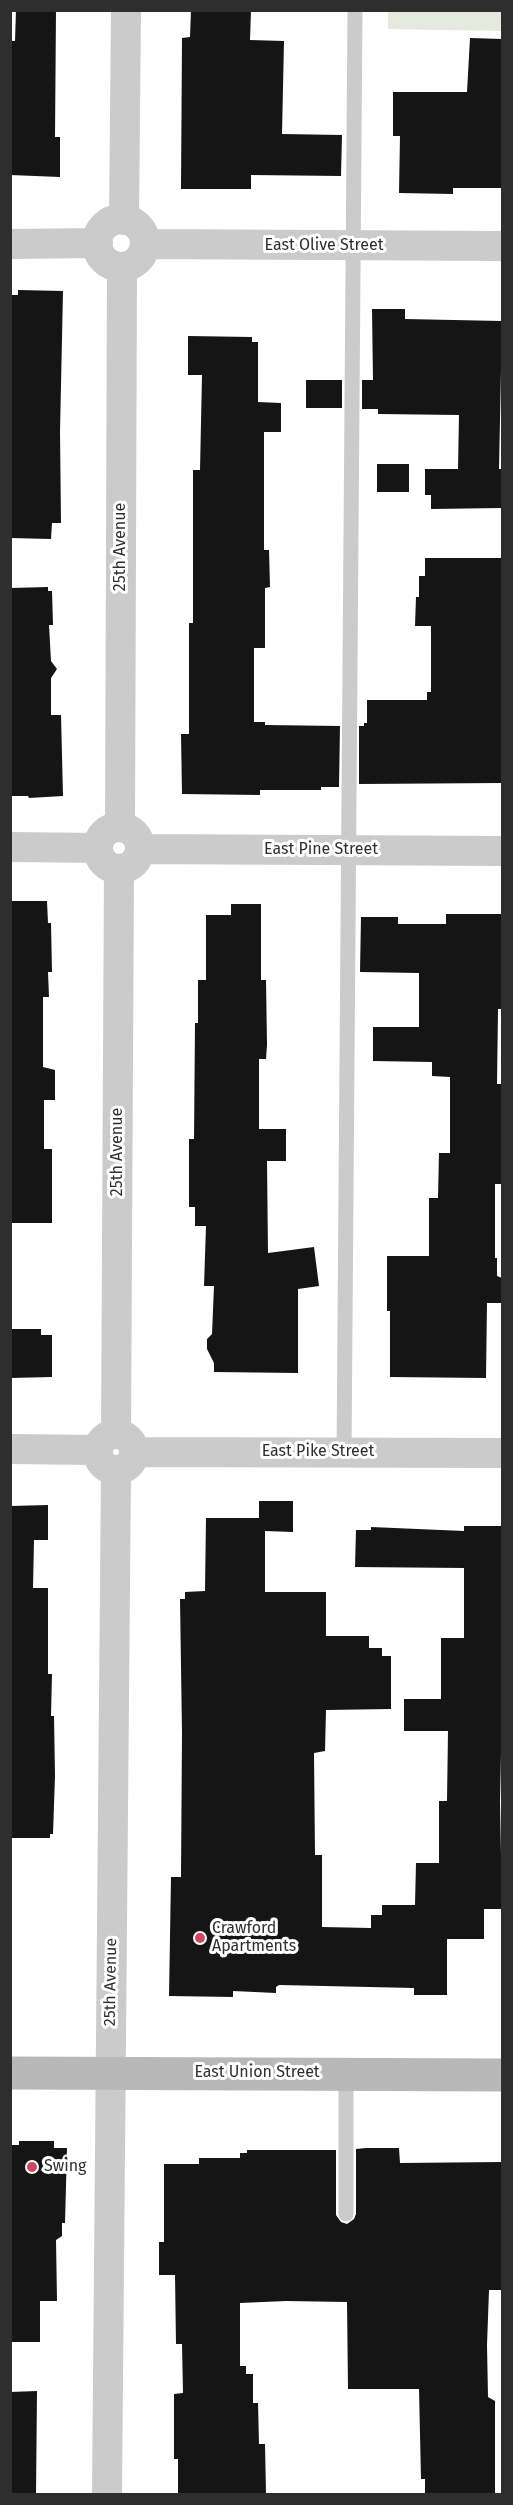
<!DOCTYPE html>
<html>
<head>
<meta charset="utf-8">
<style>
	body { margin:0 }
	#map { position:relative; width:513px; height:2505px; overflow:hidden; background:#fff; font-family:"Fira Sans",sans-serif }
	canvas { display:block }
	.frame { position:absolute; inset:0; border:12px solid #2e2e2e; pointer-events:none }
</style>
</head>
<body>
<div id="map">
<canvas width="513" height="2505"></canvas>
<div class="frame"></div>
</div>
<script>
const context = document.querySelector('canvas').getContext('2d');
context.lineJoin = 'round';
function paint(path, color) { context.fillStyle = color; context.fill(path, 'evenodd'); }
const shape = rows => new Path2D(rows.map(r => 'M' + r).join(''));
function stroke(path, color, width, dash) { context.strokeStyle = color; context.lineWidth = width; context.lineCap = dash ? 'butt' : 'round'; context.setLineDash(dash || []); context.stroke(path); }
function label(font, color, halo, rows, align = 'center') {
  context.font = font + ' "Fira Sans",sans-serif'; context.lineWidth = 6; context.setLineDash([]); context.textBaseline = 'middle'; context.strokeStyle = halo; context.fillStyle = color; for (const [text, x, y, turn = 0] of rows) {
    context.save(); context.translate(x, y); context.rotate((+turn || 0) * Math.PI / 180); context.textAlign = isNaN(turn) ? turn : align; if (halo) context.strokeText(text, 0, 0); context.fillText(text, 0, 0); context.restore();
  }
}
const green = shape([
	[388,11,502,11,502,31,388,29]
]);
const building = shape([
	[16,10,56,10,55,137,60,137,60,177,10,175,10,41,15,41],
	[191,10,251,10,250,40,284,41,282,134,342,135,341,176,251,175,251,189,181,189,182,38,190,37],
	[470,38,502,39,502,188,453,188,453,194,399,193,400,136,393,136,393,92,467,92],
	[18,290,63,291,60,432,61,523,52,523,51,539,10,538,10,295,18,295],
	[372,309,405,309,405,319,502,321,499,469,502,469,502,508,431,509,431,495,425,495,425,469,458,469,459,415,378,414,378,409,362,409,362,380,373,380],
	[188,336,252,337,252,342,258,342,258,402,281,403,281,432,264,432,264,550,269,550,270,587,265,588,265,648,254,648,254,722,265,722,265,725,340,726,339,787,321,787,321,790,260,790,260,795,182,794,181,734,189,734,189,623,193,623,193,470,200,470,202,375,188,375],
	[306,380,342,380,342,408,306,408],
	[377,464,409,464,409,492,377,492],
	[425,558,502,558,502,783,359,784,359,726,364,726,364,723,367,723,367,700,427,700,427,692,431,692,431,626,415,626,416,597,419,597,419,576,425,576],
	[48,587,48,591,52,591,53,625,49,625,51,661,57,669,51,678,51,715,61,715,63,796,29,798,28,796,11,796,10,588],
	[10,901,47,901,48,923,51,923,52,972,48,972,49,997,43,997,43,1067,55,1070,55,1100,44,1100,44,1149,52,1149,52,1223,10,1223],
	[231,904,261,904,261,980,266,980,267,1045,266,1059,259,1059,259,1129,286,1129,286,1161,267,1161,268,1253,314,1247,319,1286,298,1289,298,1373,214,1372,214,1363,207,1349,207,1339,212,1334,214,1286,204,1286,206,1226,195,1226,195,1207,189,1207,189,1139,194,1139,195,1023,198,1023,198,980,206,980,206,915,231,915],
	[446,914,502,914,502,1009,498,1009,497,1084,501,1084,501,1184,495,1184,495,1258,497,1258,497,1276,502,1278,502,1303,487,1303,486,1378,390,1377,390,1311,387,1311,387,1256,429,1256,429,1198,438,1198,439,1153,450,1153,450,1077,432,1076,432,1062,373,1061,373,1027,419,1027,419,973,360,972,361,917,398,917,398,924,446,924],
	[10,1329,41,1329,41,1335,52,1335,52,1377,10,1378],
	[259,1501,293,1501,293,1532,265,1531,265,1592,326,1592,326,1636,369,1636,369,1648,382,1648,382,1656,391,1656,391,1709,326,1710,325,1751,314,1753,315,1855,322,1855,322,1927,371,1928,371,1915,382,1915,382,1905,415,1905,416,1863,439,1863,439,1801,447,1801,448,1731,404,1731,404,1699,441,1699,441,1638,464,1638,464,1568,355,1567,356,1530,371,1530,371,1527,464,1531,464,1526,502,1526,502,1705,500,1802,502,1909,484,1909,484,1939,447,1939,447,1995,414,1995,414,1988,279,1985,276,1987,276,1993,233,1991,233,1997,169,1996,171,1877,181,1877,182,1733,180,1599,185,1599,185,1592,205,1591,206,1518,259,1518],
	[48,1505,48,1540,34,1540,33,1588,48,1588,48,1674,52,1674,51,1716,54,1716,55,1776,53,1834,50,1834,50,1838,10,1838,10,1506],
	[19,2141,54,2141,54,2148,67,2148,65,2223,62,2223,62,2236,56,2240,57,2301,40,2301,40,2342,10,2342,10,2145,19,2145],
	[366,2148,399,2148,400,2163,502,2162,502,2290,489,2290,487,2345,488,2397,495,2401,495,2494,425,2494,425,2479,421,2479,419,2389,348,2389,347,2302,286,2301,240,2303,240,2366,246,2366,246,2374,253,2374,253,2403,258,2403,259,2444,265,2444,266,2494,178,2494,178,2459,174,2459,174,2394,183,2393,182,2344,176,2344,175,2275,159,2275,159,2242,164,2242,164,2164,199,2164,199,2158,240,2158,240,2153,247,2153,247,2150,336,2150,336,2215,341,2222,347,2224,354,2219,356,2214,356,2149],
	[37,2391,36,2494,10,2494,10,2392]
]);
const service = shape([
	[344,1452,355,10],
	[346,2074,346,2214]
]);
const minor = shape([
	'97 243a24 24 0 1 1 48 0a24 24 0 1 1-48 0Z',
	[124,220,126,10],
	[10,244,98,243],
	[145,244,502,246],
	'98 848a21 21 0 1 1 42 0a21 21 0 1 1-42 0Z',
	[120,827,122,267],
	[10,847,98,848],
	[140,849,502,851],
	'98 1452a18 18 0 1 1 36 0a18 18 0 1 1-36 0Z',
	[116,1434,119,869],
	[10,1449,98,1450],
	[134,1452,502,1453],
	[107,2494,116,1470]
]);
const secondary = shape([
	[10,2073,502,2075]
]);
const markers = [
	[200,1938,6,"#ce4660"],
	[32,2167,6,"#ce4660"]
];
const streetNames = [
	["East Olive Street",324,246],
	["25th Avenue",121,547,-90],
	["East Pine Street",321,850],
	["25th Avenue",118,1152,-90],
	["East Pike Street",318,1452],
	["25th Avenue",111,1982,-89],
	["East Union Street",257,2073]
];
const poiNames = [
	["Crawford",212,1929],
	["Apartments",212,1947],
	["Swing",44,2167]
];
paint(green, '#e5e9de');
paint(building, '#151515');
stroke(service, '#cbcbcb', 15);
stroke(minor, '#cbcbcb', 30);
stroke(secondary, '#b8b8b8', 33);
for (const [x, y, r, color] of markers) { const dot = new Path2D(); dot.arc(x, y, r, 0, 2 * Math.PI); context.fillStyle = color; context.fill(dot); stroke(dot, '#fff', 2); }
label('16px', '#2e2e2e', '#fff', streetNames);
label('16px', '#2e2e2e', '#fff', poiNames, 'left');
</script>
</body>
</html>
